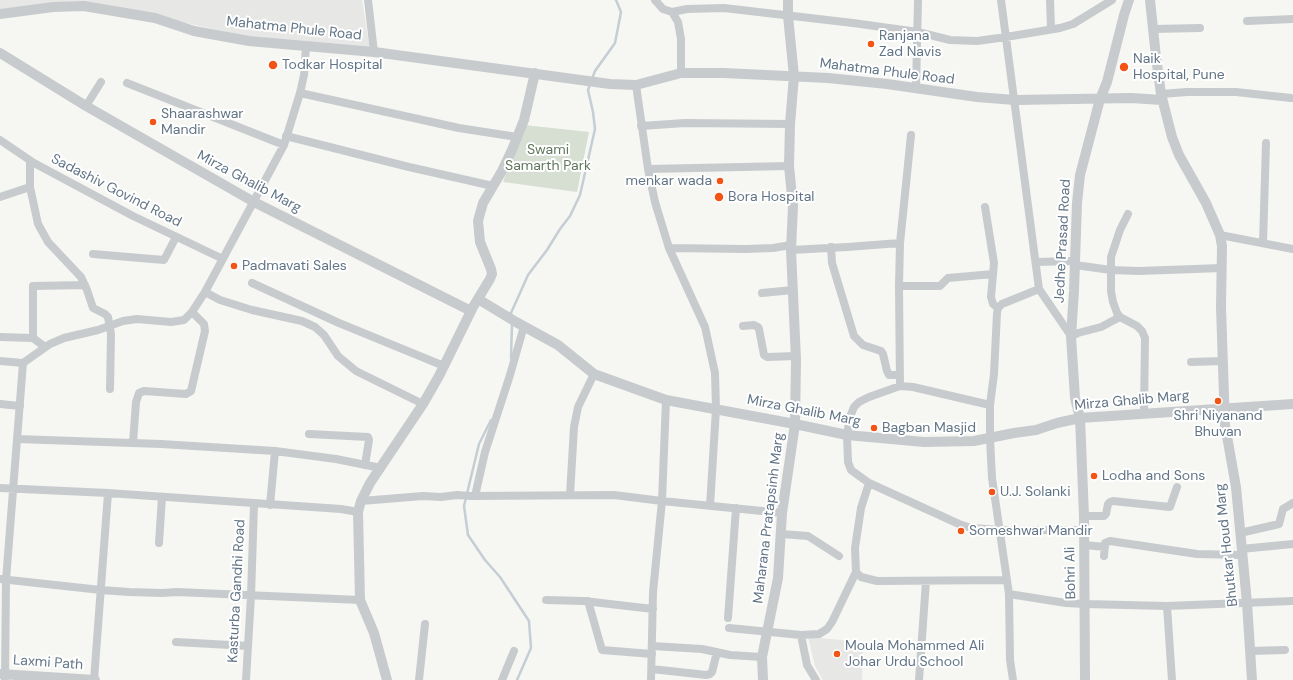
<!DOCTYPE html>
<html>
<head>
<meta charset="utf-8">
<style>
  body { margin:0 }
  canvas { display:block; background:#f6f6f2 }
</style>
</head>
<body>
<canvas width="1293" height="680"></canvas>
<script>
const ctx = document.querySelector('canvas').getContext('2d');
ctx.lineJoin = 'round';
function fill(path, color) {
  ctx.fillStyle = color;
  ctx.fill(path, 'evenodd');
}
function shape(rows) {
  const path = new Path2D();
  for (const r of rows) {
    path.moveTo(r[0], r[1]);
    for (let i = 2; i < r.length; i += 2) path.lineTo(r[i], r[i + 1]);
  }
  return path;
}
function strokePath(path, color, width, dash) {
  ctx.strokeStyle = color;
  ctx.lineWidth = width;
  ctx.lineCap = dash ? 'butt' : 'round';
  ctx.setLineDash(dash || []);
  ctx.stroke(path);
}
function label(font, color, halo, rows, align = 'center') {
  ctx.font = font + ' "DM Sans",sans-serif';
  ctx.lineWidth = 4;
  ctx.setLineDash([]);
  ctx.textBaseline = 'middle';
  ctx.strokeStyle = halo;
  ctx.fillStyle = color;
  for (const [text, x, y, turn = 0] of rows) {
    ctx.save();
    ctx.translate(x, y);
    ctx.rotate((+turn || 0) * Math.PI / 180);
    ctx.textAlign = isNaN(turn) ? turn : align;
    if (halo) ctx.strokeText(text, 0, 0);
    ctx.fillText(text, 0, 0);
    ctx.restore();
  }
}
fill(shape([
  [0,0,362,0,370,50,258,39,114,7,0,12],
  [808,637,863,642,862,680,823,680,815,666]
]), '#e7e8e6');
fill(shape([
  [524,125,589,132,577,192,503,182]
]), '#d7dfd3');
strokePath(shape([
  [592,79,595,71,615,43,621,12,616,0],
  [511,317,511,313,528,275,547,250,560,229,570,216,580,195,595,129,593,112,588,90,590,84],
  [511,358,512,324],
  [491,420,479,444,464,506,468,535,485,560,500,577,529,621,531,648,517,680]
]), '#c5ced4', 2.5);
strokePath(shape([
  [368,0,374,52],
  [655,0,663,9,672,12,678,22,681,39,681,73],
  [1001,0,1039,289,1071,336,1078,333,1101,327,1120,317],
  [1050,0,1051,29],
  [672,12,687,9,724,8,853,23,918,32,950,40,977,41,1006,37,1060,28,1073,24,1112,0],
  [1247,21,1293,19],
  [1153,29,1200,28],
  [127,83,284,145],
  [636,85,648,169,655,202,669,248,705,327,715,373,716,409,710,506],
  [916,89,918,0],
  [300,93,459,128,517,137],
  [1161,94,1187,92,1236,92,1291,98],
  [86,106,101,82],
  [641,126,685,123,790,124],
  [286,136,409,167,493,186],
  [0,140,34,163,133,216,223,259],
  [30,161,30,187,38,224,48,242,81,277,87,290,93,308,105,314,108,317,111,334,110,389],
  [648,169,789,166],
  [0,197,30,187],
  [985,207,994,263,991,297,993,304,998,308],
  [1128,214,1120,230,1111,257,1111,291,1113,302,1117,313,1120,317,1137,326,1142,331,1145,338,1144,414],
  [1220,235,1293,249],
  [1263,243,1266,143],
  [831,247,832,263,854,336,863,345,881,351,883,354,887,371,889,375,899,375],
  [669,248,745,249,773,248,791,245],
  [791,250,847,247,900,243],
  [93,254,164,260,176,237],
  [1036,262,1075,261],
  [1075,265,1111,270,1139,271,1222,268],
  [252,283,339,323,444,366],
  [899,286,940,286,948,278,993,274],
  [205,292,220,300,252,310,302,321,315,327,324,335,338,356,356,371,423,404],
  [762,293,793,290],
  [743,326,754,325,758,327,759,329,764,355,767,357,796,356],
  [0,337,33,338],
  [45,347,33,338,33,286,85,285],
  [0,361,23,363,50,344,64,338,98,330,123,321,137,319,171,322,184,320,192,312,205,292,284,145,300,93,304,75,306,46],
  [1191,362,1223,361],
  [900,386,899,286,900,243,911,135],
  [0,404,20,406],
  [990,405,913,387,900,386,869,397,859,402,854,407,850,417,847,435,848,462,851,470,869,483,959,524,971,528,1001,530,1084,530],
  [309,434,368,437,369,440,365,465],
  [17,439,161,444,275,451,336,459,381,468],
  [133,443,136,402,139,393,144,391,186,394,191,391,205,331,204,324,192,312],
  [869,483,861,508,855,548,856,572,861,577,877,581,1007,580],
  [0,488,108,493,341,509,358,512],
  [570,495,574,427,578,407,594,374],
  [475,496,485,452,510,375,524,326],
  [361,501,423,496,441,497,457,495,471,496,614,495,662,501,782,513],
  [270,505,275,451],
  [1084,516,1104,516,1106,514,1108,504,1110,502,1113,501,1170,507,1177,487],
  [1240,533,1279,524,1283,509,1293,503],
  [781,534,808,536,839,556],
  [159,543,162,497],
  [1084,545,1105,547],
  [1241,549,1293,544],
  [1104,556,1105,543,1110,541,1197,554,1242,555],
  [0,579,101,590,129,592,162,593,177,592,360,600],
  [1009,594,1066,603,1085,604,1167,606,1293,601],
  [546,600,584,601,653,609],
  [588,601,602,650,652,654],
  [1167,606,1172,680],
  [728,618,736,508],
  [729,628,801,635,819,634,827,629,832,622,856,572],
  [801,635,807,665,816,680],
  [176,642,248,646],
  [652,646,702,649,730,655,762,657],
  [1250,651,1285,650],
  [652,669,706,675,710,674,712,672,717,652],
  [5,680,6,580,23,363],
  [94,680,108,493],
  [246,680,251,596,254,504],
  [419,680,425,624],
  [502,680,514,651],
  [651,680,653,592,662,501,666,400],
  [919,680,926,581],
  [1013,680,1010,660,1009,594,992,478,990,438,990,405,994,374,997,313,998,308,1002,304,1039,289]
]), '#c8cbce', 8);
strokePath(shape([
  [1150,0,1156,57,1161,94,1172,137,1179,155,1206,203,1220,235,1222,246,1221,307,1225,425,1236,487,1247,603,1252,680],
  [0,14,53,7,84,6,155,18,194,31,249,41,374,52,610,84,636,85,681,73,724,73,828,78,887,84,977,97,1015,100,1131,98,1162,100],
  [0,53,86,106,254,202,471,311],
  [478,299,516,322,558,345,594,374,666,400,795,424,847,435,924,442,974,441,1014,433,1036,430,1057,423,1080,418,1293,404],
  [0,674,95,680],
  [387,680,374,633,360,600,358,512,361,501,370,483,423,404,439,376,473,307,490,279,492,274,491,269,480,242,478,221,483,203,502,171,512,150,524,120,535,73],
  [763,680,762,657,778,578,782,513,795,424,796,360,791,250,793,206,789,166,790,124,794,76,788,16,788,0],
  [1085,680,1084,516,1080,418,1075,398,1071,336,1074,291,1077,203,1080,175,1100,99,1107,82,1124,15,1129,0]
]), '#c8cbce', 10);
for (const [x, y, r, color] of [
  [871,44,4,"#f35416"],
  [273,65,5,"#f35416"],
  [1124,67,5,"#f35416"],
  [153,122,4,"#f35416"],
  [720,181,4,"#f35416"],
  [719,197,5,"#f35416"],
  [234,266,4,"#f35416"],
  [1218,401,4,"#f35416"],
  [874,428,4,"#f35416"],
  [1094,476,4,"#f35416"],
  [992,492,4,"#f35416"],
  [961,531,4,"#f35416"],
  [837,654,4,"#f35416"]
]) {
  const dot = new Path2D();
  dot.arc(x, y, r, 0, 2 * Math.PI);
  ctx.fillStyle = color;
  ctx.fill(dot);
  strokePath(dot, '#fff', 1.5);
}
label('14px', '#627586', '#fff', [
  ["Mahatma Phule Road",294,29,6],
  ["Mahatma Phule Road",887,72,7],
  ["Mirza Ghalib Marg",249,182,28],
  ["Sadashiv Govind Road",116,191,27],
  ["Jedhe Prasad Road",1063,241,-87],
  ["Mirza Ghalib Marg",1132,401,-5],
  ["Mirza Ghalib Marg",804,411,11],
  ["Maharana Pratapsinh Marg",769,518,-83],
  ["Bhutkar Houd Marg",1227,545,-96],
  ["Bohri Ali",1071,573,-91],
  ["Kasturba Gandhi Road",237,591,-87],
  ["Laxmi Path",48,663,4]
]);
label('14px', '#627586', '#fff', [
  ["Ranjana",879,36],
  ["Zad Navis",879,52],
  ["Naik",1133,59],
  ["Hospital, Pune",1133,75],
  ["Todkar Hospital",282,65],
  ["Shaarashwar",161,114],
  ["Mandir",161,130],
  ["menkar wada",712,181,"right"],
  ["Bora Hospital",728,197],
  ["Padmavati Sales",242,266],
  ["Shri Niyanand",1218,416,"center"],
  ["Bhuvan",1218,432,"center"],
  ["Bagban Masjid",882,428],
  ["Lodha and Sons",1102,476],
  ["U.J. Solanki",1000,492],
  ["Someshwar Mandir",969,531],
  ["Moula Mohammed Ali",845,646],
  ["Johar Urdu School",845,662]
], 'left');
label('14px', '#62785e', '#fff', [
  ["Swami",548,150],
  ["Samarth Park",548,166]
]);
</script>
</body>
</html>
